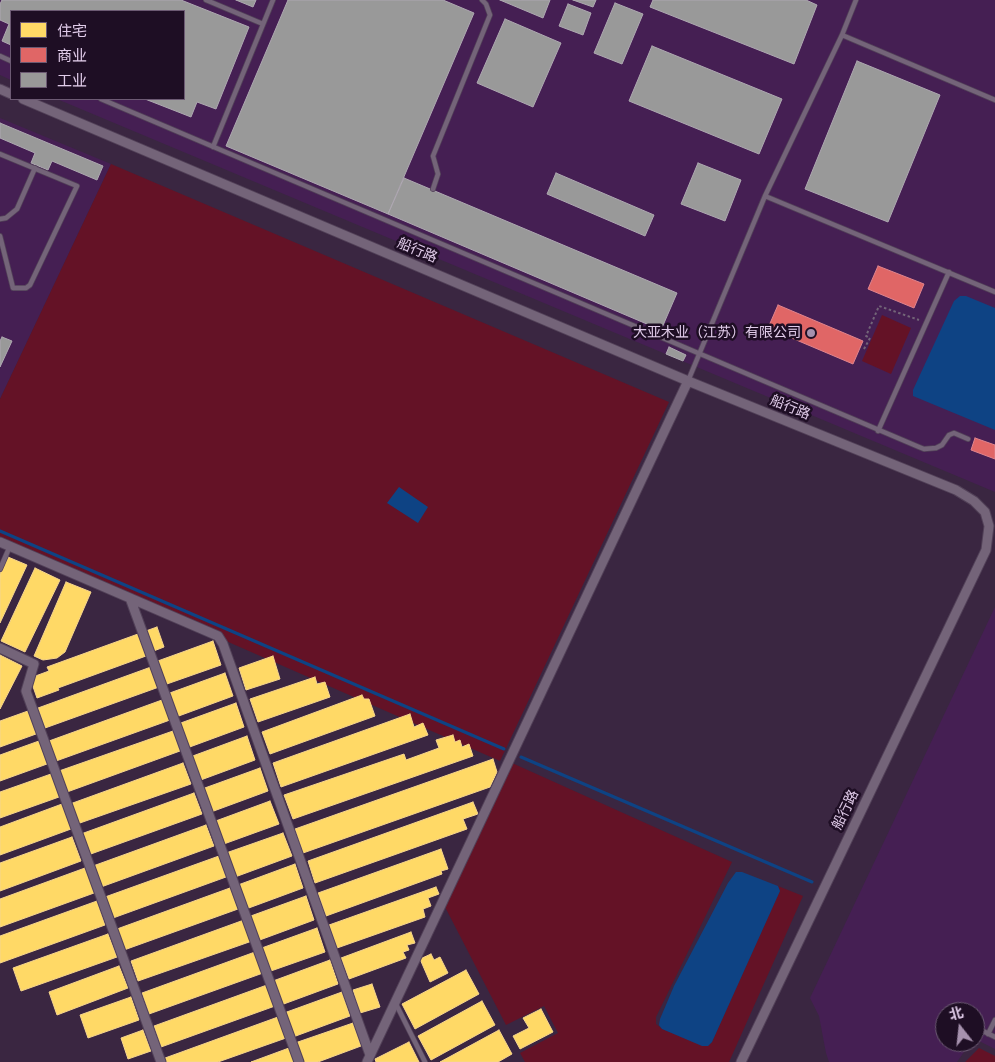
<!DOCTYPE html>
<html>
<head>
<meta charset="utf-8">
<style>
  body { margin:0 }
  #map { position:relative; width:995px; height:1062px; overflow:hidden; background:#3a2641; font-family:"DM Sans","Noto Sans SC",sans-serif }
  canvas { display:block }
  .legend { position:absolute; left:10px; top:10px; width:175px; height:90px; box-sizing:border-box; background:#1e0e24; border:1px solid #6c5a73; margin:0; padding:6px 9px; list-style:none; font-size:15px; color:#e0cbe9 }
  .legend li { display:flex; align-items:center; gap:10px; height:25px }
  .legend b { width:25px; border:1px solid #6c5a73 }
  .north { position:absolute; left:935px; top:1002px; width:50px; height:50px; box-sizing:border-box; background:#1e0e24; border:1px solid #6c5a73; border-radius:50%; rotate:344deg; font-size:14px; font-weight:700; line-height:20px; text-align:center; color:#e0cbe9 }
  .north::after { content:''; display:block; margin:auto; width:18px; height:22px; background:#a691ae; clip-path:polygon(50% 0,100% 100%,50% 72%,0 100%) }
</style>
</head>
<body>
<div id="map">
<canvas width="995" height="1062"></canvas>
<ul class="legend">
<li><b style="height:14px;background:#ffd966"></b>住宅</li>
<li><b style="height:14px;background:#e06666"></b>商业</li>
<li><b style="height:14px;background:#999"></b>工业</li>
</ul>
<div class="north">北</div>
</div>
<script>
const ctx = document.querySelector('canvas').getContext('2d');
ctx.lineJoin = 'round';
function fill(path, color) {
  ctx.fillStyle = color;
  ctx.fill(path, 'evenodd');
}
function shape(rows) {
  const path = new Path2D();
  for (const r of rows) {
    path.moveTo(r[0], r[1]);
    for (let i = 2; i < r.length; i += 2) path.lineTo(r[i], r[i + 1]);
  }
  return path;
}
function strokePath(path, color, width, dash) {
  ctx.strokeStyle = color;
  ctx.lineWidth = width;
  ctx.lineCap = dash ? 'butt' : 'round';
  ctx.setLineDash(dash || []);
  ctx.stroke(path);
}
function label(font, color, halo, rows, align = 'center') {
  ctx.font = font + ' "DM Sans","Noto Sans SC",sans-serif';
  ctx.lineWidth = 5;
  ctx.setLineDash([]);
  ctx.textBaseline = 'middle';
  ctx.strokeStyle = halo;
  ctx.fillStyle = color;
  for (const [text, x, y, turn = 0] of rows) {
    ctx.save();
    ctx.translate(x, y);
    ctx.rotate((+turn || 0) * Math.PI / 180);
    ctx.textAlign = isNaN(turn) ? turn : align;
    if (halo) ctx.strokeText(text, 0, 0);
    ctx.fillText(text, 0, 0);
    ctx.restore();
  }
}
fill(shape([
  [0,0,995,0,995,492,57,99,184,99,184,11,11,11,11,80,0,75],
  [0,118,111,164,0,399],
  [995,607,995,1049,975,1039,975,1012,945,1012,945,1042,971,1042,957,1062,829,1062,826,1053,819,1016,810,998]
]), '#451f53');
fill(shape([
  [111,164,669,402,500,761,0,542,0,399],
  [882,315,911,328,891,374,862,361],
  [512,763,732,862,656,1017,656,1024,662,1029,708,1046,712,1042,778,895,780,891,778,886,803,896,729,1062,525,1062,520,1053,558,1033,544,1006,506,1025,444,905],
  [979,1048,995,1056,995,1062,965,1062]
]), '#641226');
fill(shape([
  [960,296,966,296,995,308,995,430,913,396,913,390,954,301],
  [399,487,428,507,418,523,387,503],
  [736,872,742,872,778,886,780,891,712,1042,708,1046,702,1046,662,1029,659,1025,660,1019,674,986,728,883]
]), '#0e4384');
const homes = shape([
  [8,557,27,565,0,623,0,574,8,557],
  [35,568,60,580,25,652,1,641,35,568],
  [66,582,91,592,65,652,57,658,43,660,34,656,66,582],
  [157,627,164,647,151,652,143,632,157,627],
  [138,634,146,656,58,688,59,690,37,698,30,678,49,671,47,667,138,634],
  [213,641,221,665,164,685,155,662,213,641],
  [0,655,22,666,0,709,0,655],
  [273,656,280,679,246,690,239,668,273,656],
  [151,667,159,687,45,728,38,708,151,667],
  [225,673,233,696,176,717,167,694,225,673],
  [315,677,317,684,325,682,330,697,258,722,250,699,315,677],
  [362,695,364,699,369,699,375,716,270,754,262,732,362,695],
  [162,700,170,720,56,761,49,741,162,700],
  [236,703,244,727,187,748,178,724,236,703],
  [28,711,36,734,0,747,0,721,28,711],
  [410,714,414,727,423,723,428,735,281,787,273,763,410,714],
  [173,731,180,751,67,792,59,771,173,731],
  [453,735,455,742,460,740,462,747,469,744,473,756,293,819,284,795,404,754,406,760,439,748,436,740,453,735],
  [247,736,255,760,198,781,190,757,247,736],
  [39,741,47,764,0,781,0,755,39,741],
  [493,759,497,772,490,787,303,853,295,829,493,759],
  [183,763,191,784,77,824,70,804,183,763],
  [260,768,268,791,211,812,202,789,260,768],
  [51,774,59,797,0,818,0,792,51,774],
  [194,793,202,814,88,855,81,834,194,793],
  [270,801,279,824,221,845,213,822,270,801],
  [473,802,478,814,463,819,467,829,315,883,308,861,473,802],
  [62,804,71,829,0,855,0,827,62,804],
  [206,825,214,846,101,887,93,866,206,825],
  [283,833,292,856,235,877,226,853,283,833],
  [72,837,81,861,0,891,0,863,72,837],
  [441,849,448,869,441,871,442,874,326,916,318,893,441,849],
  [219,856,226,877,113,918,105,897,219,856],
  [295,864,303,888,246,909,238,885,295,864],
  [85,868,94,893,0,927,0,899,85,868],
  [436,887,439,894,428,898,431,906,423,909,425,917,337,948,329,925,436,887],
  [230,888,238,909,124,950,117,929,230,888],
  [306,896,314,920,257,941,248,917,306,896],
  [97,901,105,925,0,963,0,936,97,901],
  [244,920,252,941,138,981,131,961,244,920],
  [317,928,325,952,268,972,259,949,317,928],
  [411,932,415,943,407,945,409,950,403,952,406,958,349,979,341,958,411,932],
  [108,934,117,957,21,991,13,968,108,934],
  [255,952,263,973,149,1014,142,993,255,952],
  [431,954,434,960,440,957,448,973,430,982,420,959,431,954],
  [330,960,338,984,281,1005,273,981,330,960],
  [119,966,128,988,57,1015,49,992,119,966],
  [466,970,479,994,415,1029,402,1004,466,970],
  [372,984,380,1007,360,1013,353,990,372,984],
  [267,985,275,1006,161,1047,154,1026,267,985],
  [342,992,350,1016,293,1037,284,1013,342,992],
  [131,997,139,1020,88,1038,80,1015,131,997],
  [482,1001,495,1025,431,1060,418,1036,482,1001],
  [541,1009,553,1032,520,1049,513,1036,529,1028,523,1018,541,1009],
  [278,1017,286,1038,218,1062,166,1062,165,1058,278,1017],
  [353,1023,361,1046,318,1062,302,1062,295,1043,353,1023],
  [143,1030,151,1051,128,1059,121,1038,143,1030],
  [499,1030,512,1054,498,1062,440,1062,499,1030],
  [409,1042,419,1062,376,1062,375,1059,409,1042],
  [289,1048,294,1062,251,1062,289,1048]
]);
fill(homes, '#ffd966');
strokePath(homes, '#f6d58d', 1);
const shops = shape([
  [878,266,924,284,914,308,868,289,878,266],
  [778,305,863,341,853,364,768,328,778,305],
  [975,438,995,445,995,459,971,450,975,438]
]);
fill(shops, '#e06666');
strokePath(shops, '#e0848d', 1);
const industry = shape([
  [2,0,181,0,249,27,216,109,197,102,191,117,145,99,184,99,184,11,11,11,11,45,2,41,9,24,0,20,0,4,2,0],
  [236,0,256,0,253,7,236,0],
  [288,0,443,0,474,13,388,214,226,146,288,0],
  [500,0,550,0,543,18,500,0],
  [573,0,596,0,593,7,573,0],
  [653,0,806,0,817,5,794,64,650,7,653,0],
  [615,3,643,14,622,64,594,53,615,3],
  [568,4,591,13,583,35,559,26,568,4],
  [505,19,561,43,533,107,477,83,505,19],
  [652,46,782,99,759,154,629,101,652,46],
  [857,61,940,95,888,222,805,189,857,61],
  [0,123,103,166,97,180,52,161,48,170,31,163,35,153,0,138,0,123],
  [698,163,741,180,725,221,681,204,698,163],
  [556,173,654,215,645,236,547,194,556,173],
  [404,178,677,293,661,330,388,214,404,178],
  [2,337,12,341,0,367,0,341,2,337],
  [669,347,686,355,683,361,666,354,669,347]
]);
fill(industry, '#999');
strokePath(industry, '#aea8b1', 1);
strokePath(shape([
  [0,531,504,749],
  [521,757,812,882]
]), '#0e4384', 3);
const lane = shape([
  [206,0,263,24],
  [842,35,995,100],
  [0,56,11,61],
  [101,99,919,447,924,449,936,448,942,445,949,435,954,433,968,439],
  [213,147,273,0],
  [0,154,77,186,30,285,26,288,13,288,0,236],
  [433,189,438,174,433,156,490,15,486,4,482,0],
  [765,196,995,292],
  [0,219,6,218,17,209,35,168],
  [688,381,765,196,842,35,856,0],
  [878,431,949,272],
  [0,569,10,546],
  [396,1004,425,1062],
  [975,1027,995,1037],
  [988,1034,995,1020]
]);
const street = shape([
  [0,89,11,94],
  [23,99,688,381,956,490,974,501,985,512,989,526,986,550,741,1062],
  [0,542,218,636,223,644,370,1055],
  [130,598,299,1062],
  [0,648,34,664,26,691,161,1062],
  [367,1062,688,381]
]);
strokePath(lane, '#524158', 6);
strokePath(street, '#524158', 11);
strokePath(shape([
  [864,349,870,338,866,336,879,306,919,320]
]), '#736578', 2, [2.5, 2.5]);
strokePath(lane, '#746479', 4.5);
strokePath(street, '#746479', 9);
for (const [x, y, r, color] of [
  [811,333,5,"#a691ae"]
]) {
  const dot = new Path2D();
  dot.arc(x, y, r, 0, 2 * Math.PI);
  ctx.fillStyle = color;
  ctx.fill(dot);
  strokePath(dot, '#1e0e24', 2);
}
label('14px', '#e0cbe9', '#1e0e24', [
  ["船行路",417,251,23],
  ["船行路",790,408,22],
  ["船行路",846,810,-64]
]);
label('14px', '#e0cbe9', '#1e0e24', [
  ["大亚木业（江苏）有限公司",801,333]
], 'right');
</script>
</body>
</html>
